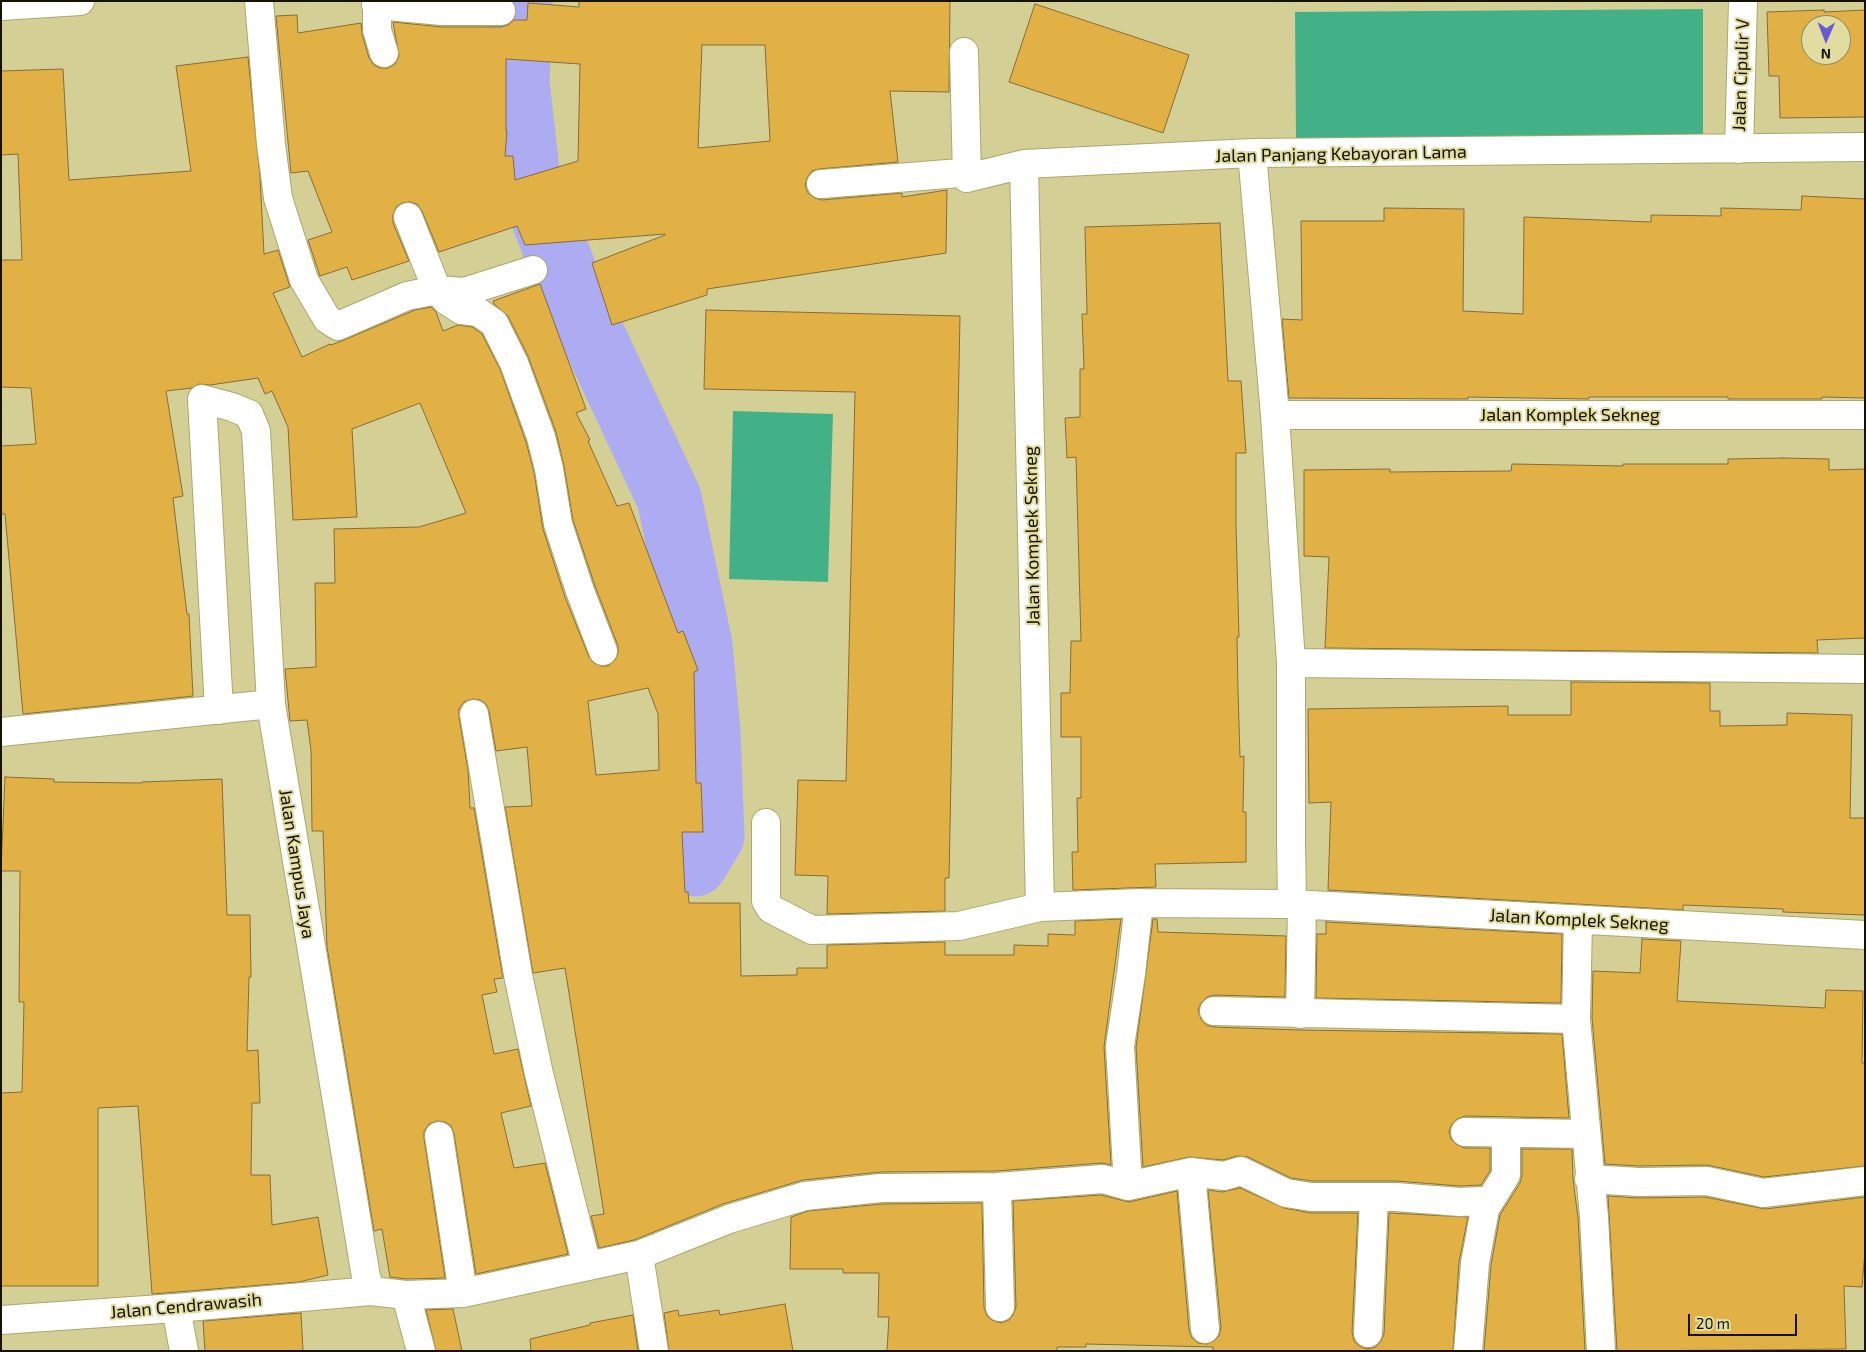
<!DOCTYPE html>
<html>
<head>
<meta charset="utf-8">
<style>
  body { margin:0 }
  #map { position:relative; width:1866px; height:1352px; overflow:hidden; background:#d4d095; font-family:"Exo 2",sans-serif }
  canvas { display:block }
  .frame { position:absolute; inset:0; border:2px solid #151300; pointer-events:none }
  .north { position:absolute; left:1801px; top:15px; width:50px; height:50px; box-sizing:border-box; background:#e1dda1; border:1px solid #8f8c61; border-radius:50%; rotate:181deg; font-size:14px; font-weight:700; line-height:20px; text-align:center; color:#151300 }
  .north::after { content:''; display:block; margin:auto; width:18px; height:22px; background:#6959d3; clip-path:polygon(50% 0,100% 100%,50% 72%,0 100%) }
  .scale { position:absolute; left:1688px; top:1314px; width:109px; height:22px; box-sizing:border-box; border:2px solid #151300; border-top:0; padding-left:6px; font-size:15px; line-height:18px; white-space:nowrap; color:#151300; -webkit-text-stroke:4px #e1dda1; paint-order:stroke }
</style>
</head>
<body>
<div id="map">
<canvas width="1866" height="1352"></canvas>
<div class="frame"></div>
<div class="north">N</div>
<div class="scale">20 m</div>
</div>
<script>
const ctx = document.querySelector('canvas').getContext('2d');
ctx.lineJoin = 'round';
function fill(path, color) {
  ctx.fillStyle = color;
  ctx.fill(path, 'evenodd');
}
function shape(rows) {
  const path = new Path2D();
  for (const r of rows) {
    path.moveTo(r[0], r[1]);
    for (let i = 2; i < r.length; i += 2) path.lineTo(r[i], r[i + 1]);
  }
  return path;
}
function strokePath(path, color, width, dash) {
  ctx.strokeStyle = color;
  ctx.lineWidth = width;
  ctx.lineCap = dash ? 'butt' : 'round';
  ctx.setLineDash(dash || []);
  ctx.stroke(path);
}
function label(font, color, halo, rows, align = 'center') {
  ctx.font = font + ' "Exo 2",sans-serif';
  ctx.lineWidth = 4;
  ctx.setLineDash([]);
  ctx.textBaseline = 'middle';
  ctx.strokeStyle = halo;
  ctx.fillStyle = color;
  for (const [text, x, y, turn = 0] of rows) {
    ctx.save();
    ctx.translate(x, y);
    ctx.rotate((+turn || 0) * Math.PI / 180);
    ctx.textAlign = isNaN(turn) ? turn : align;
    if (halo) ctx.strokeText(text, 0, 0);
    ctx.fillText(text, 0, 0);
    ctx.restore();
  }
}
fill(shape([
  [1703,9,1703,136,1296,139,1295,12],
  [733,411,833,414,828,582,729,579]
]), '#43b188');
strokePath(shape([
  [520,1,517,83,528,179,572,291,669,498,700,645,708,732,712,836,695,864]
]), '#adabf2', 65);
const building = shape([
  [579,1,950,1,949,92,890,91,898,162,819,169,812,171,807,178,805,185,808,193,815,198,822,200,902,193,902,197,947,190,946,253,707,289,707,295,612,325,592,263,665,235,665,234,525,245,517,226,439,252,422,211,417,204,410,202,402,203,396,207,393,215,393,223,409,261,352,280,347,267,320,276,308,240,332,232,308,171,291,173,276,16,297,15,298,33,361,23,362,34,369,58,374,65,380,68,388,68,395,64,399,56,393,22,442,27,501,27,508,25,514,20,527,20,528,3,579,7,579,1],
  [702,45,765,45,770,141,698,148,702,45],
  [506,59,580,64,578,161,515,180,513,156,505,156,507,131,506,131,506,59],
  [1035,4,1189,55,1163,133,1009,82,1035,4],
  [1824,10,1824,12,1865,10,1865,117,1780,118,1779,76,1769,76,1767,12,1824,10],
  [1811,25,1841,25,1841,55,1811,55,1811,25],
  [248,57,260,177,264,254,278,250,290,287,273,293,302,357,330,344,331,345,344,340,415,310,431,307,436,312,443,331,458,325,472,327,482,334,500,369,526,442,534,472,543,529,565,597,589,657,594,663,601,666,608,666,615,660,618,653,618,646,595,586,573,520,564,466,556,432,528,356,508,316,494,304,493,301,540,284,586,409,576,413,590,440,588,441,617,506,629,503,678,633,683,631,698,670,694,672,696,783,701,783,703,832,682,832,685,892,688,892,689,903,740,903,741,976,797,975,797,968,827,968,827,945,945,942,945,955,1014,955,1014,945,1048,946,1048,934,1075,935,1075,921,1121,919,1104,1047,1111,1165,1102,1163,996,1171,881,1172,803,1180,723,1204,634,1240,599,1248,591,1216,604,1214,565,968,533,973,505,807,532,806,527,747,496,751,489,711,486,704,480,700,472,699,464,702,459,709,459,717,468,770,470,808,474,808,503,978,494,979,497,992,482,995,494,1054,518,1049,531,1106,501,1113,514,1168,545,1163,568,1254,476,1274,454,1134,451,1126,445,1122,437,1121,429,1124,424,1131,424,1138,445,1278,407,1279,390,1277,382,1229,374,1231,327,947,323,831,312,831,311,750,307,720,290,721,285,669,316,667,315,583,335,583,334,529,419,527,466,513,420,403,352,429,357,517,293,520,288,427,272,391,265,394,258,378,210,385,199,384,192,388,166,391,183,496,173,498,187,614,189,614,193,696,23,714,5,514,1,514,1,446,36,444,31,388,1,387,1,260,22,260,18,154,1,155,1,71,63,69,69,180,191,171,176,66,248,57],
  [648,688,658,714,659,770,596,775,588,701,648,688],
  [1802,196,1865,199,1865,398,1822,397,1822,399,1728,399,1728,397,1589,397,1589,399,1468,397,1468,399,1289,398,1282,319,1302,320,1301,221,1384,221,1384,208,1464,209,1463,311,1523,314,1524,217,1651,222,1651,215,1721,216,1721,208,1801,210,1802,196],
  [1220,223,1228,381,1241,381,1246,453,1236,453,1236,525,1239,637,1237,637,1238,690,1240,757,1244,756,1243,812,1246,812,1246,862,1155,864,1156,887,1073,890,1072,852,1078,852,1077,798,1081,798,1081,737,1061,737,1061,693,1070,693,1071,641,1081,641,1076,457,1067,458,1065,418,1080,417,1080,369,1084,369,1082,314,1087,314,1085,227,1220,223],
  [706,310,960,316,949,878,945,878,945,911,827,914,828,876,795,875,798,780,846,781,855,392,704,389,706,310],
  [1783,458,1829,459,1829,470,1865,469,1865,638,1817,640,1818,653,1325,648,1329,557,1304,556,1304,470,1390,469,1390,472,1511,471,1512,464,1623,466,1623,464,1728,464,1728,459,1783,458],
  [1571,682,1710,683,1710,711,1720,711,1720,726,1787,725,1787,713,1852,715,1850,818,1865,818,1865,915,1783,912,1783,909,1683,905,1683,910,1328,890,1331,802,1309,803,1308,709,1508,706,1508,715,1571,715,1571,682],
  [5,777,54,779,54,782,142,783,142,782,222,779,227,915,250,915,251,977,249,977,247,1051,258,1050,260,1103,252,1103,251,1175,270,1175,272,1225,318,1217,328,1275,299,1282,152,1294,138,1106,98,1108,98,1286,1,1286,1,1093,22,1092,24,1002,19,1002,20,871,1,871,5,777],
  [1153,919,1157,919,1158,932,1286,936,1285,997,1214,995,1207,997,1201,1003,1198,1010,1201,1019,1206,1025,1214,1027,1299,1030,1562,1034,1569,1118,1465,1116,1457,1119,1452,1124,1449,1131,1451,1139,1457,1145,1465,1148,1490,1148,1490,1171,1481,1185,1460,1186,1396,1181,1312,1181,1291,1178,1248,1157,1237,1156,1223,1160,1189,1157,1143,1167,1136,1047,1153,919],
  [1326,922,1562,934,1561,1003,1316,998,1317,934,1326,934,1326,922],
  [1642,939,1681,941,1677,1001,1825,1008,1826,990,1863,991,1862,1063,1865,1063,1865,1166,1764,1177,1707,1165,1639,1166,1605,1164,1592,1018,1593,971,1640,973,1642,939],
  [1522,1149,1572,1149,1573,1179,1578,1218,1585,1351,1484,1351,1491,1265,1500,1215,1520,1183,1522,1175,1522,1149],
  [1240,1188,1284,1208,1311,1213,1358,1213,1352,1332,1354,1341,1359,1346,1367,1349,1376,1347,1381,1341,1384,1334,1389,1213,1468,1217,1459,1262,1453,1351,1213,1351,1213,1347,1086,1344,1086,1347,1057,1347,1057,1351,887,1351,889,1317,878,1317,879,1273,843,1273,843,1269,790,1269,791,1217,808,1211,882,1204,982,1203,984,1308,987,1316,992,1320,1001,1323,1009,1320,1013,1315,1016,1307,1013,1201,1101,1195,1129,1202,1177,1191,1189,1330,1192,1338,1198,1343,1207,1344,1214,1341,1219,1336,1221,1328,1208,1190,1222,1192,1240,1188],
  [1608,1196,1639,1198,1705,1197,1765,1209,1865,1197,1865,1251,1862,1287,1844,1286,1846,1349,1617,1351,1608,1196],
  [785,1304,793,1351,669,1351,664,1313,678,1310,679,1316,719,1310,720,1315,785,1304],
  [453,1309,462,1351,436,1351,426,1310,453,1309],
  [301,1313,303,1351,205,1351,203,1321,301,1313],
  [633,1315,638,1351,531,1351,530,1339,590,1325,590,1323,633,1315]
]);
fill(building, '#e1b145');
strokePath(building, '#856c38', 1);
const minor = shape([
  [259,1,271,144,278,198,304,280,327,319,338,326,407,296,437,290,464,292,533,270],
  [377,1,377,30,384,53],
  [376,5,442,11,501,11],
  [1,6,80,1],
  [964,52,967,178],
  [1739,149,1743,1],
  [1252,153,1275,415,1291,663,1291,840,1292,904],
  [1024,164,1040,907],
  [821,184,960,173,967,178,1024,164,1252,153,1865,147],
  [408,217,437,290,447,301,461,310,478,312,494,323,514,363,541,437,549,469,558,524,580,591,603,651],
  [1275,415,1865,415],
  [1291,663,1865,669],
  [219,710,202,399,232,407,249,414,256,431,271,704],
  [474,714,518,975,539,1074,587,1266],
  [1,732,271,704,366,1277,371,1291],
  [766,823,766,901,771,909,812,930,959,926,1040,907,1139,903,1292,904,1865,935],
  [1578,920,1576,1019,1594,1217,1601,1351],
  [1214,1011,1576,1019],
  [1300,1014,1302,905],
  [1465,1132,1585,1134],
  [439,1136,463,1293],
  [1191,1172,1205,1329],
  [1589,1179,1639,1182,1707,1181,1763,1193,1865,1181],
  [1128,1186,1120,1046,1131,974,1139,903],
  [997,1187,1000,1307],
  [1485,1209,1506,1175,1506,1133],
  [639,1255,654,1351],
  [406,1295,421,1351],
  [176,1308,184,1351],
  [1,1320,176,1308,371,1291,406,1295,463,1293,639,1255,729,1219,805,1196,881,1188,997,1187,1103,1179,1128,1186,1191,1172,1224,1176,1241,1171,1286,1193,1311,1197,1396,1197,1460,1202,1482,1201,1485,1209,1475,1263,1468,1351],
  [1368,1333,1374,1198]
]);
strokePath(minor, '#aba76d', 30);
strokePath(minor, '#fff', 28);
label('18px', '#151300', '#e1dda1', [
  ["Jalan Cipulir V",1741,75,-88],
  ["Jalan Panjang Kebayoran Lama",1341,154,-1],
  ["Jalan Komplek Sekneg",1570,415],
  ["Jalan Komplek Sekneg",1032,536,-91],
  ["Jalan Kampus Jaya",297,864,81],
  ["Jalan Komplek Sekneg",1579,920,3],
  ["Jalan Cendrawasih",186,1306,-5]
]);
</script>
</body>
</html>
